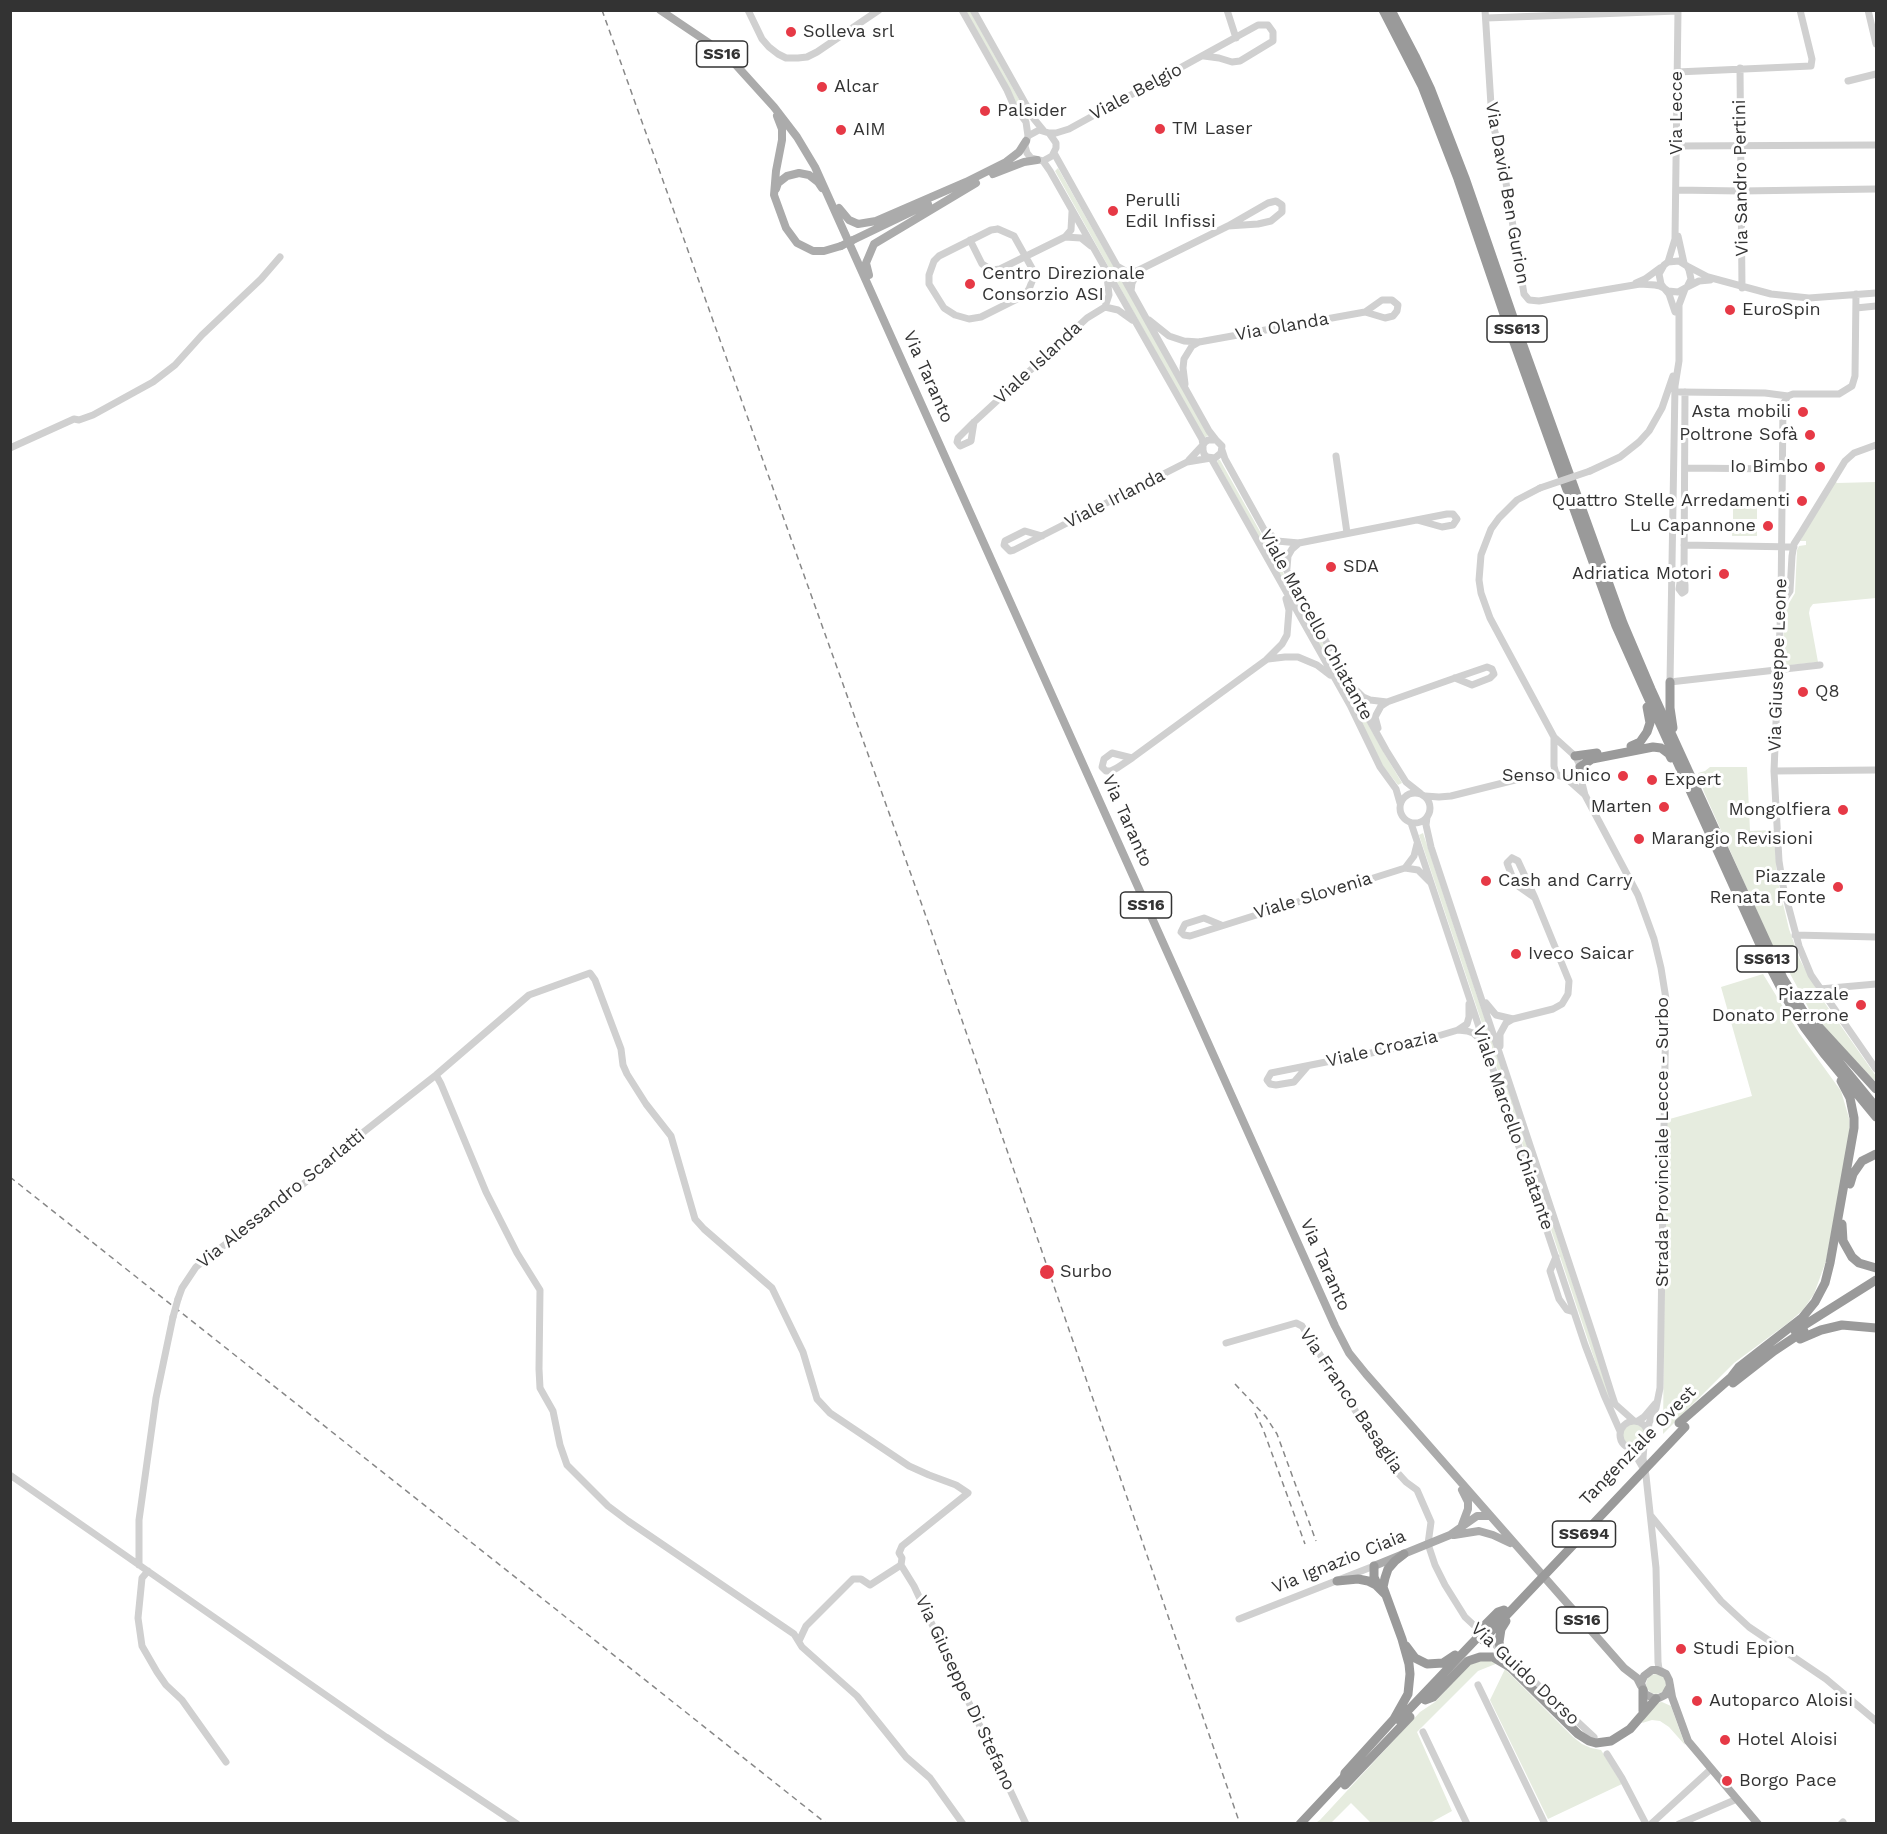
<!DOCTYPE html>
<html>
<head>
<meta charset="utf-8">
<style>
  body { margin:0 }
  #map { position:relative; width:1887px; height:1834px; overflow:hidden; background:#fff; font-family:"Work Sans",sans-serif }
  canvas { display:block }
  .frame { position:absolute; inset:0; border:12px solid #333; pointer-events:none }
</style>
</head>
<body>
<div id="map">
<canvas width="1887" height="1834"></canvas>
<div class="frame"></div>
</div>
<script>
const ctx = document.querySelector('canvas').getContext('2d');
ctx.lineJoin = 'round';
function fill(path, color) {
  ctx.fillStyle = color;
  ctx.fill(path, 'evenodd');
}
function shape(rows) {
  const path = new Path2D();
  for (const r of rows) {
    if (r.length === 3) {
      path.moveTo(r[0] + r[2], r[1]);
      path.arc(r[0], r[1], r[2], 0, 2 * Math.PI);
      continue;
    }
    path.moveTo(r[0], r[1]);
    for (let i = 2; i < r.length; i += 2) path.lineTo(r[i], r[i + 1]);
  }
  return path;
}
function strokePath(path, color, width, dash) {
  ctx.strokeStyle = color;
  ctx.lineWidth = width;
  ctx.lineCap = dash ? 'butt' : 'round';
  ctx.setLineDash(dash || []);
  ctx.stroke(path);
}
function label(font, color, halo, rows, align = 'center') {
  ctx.font = font + ' "Work Sans",sans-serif';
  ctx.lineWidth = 6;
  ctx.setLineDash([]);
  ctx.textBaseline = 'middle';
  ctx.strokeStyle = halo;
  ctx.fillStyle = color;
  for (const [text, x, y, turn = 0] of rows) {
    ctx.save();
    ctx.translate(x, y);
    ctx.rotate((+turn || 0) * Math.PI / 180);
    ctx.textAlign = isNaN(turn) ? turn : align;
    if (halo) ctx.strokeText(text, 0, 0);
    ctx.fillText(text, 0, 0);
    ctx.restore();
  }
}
fill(shape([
  [966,11,970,11,1030,119,1028,120,1016,102,1009,88],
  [1058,168,1209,435,1204,438,1055,171],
  [1218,460,1220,460,1383,751,1402,783,1398,785,1383,766,1364,731,1356,710,1217,462],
  [1835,481,1837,483,1876,482,1876,598,1813,604,1810,608,1809,613,1818,662,1782,666,1785,610,1795,593,1797,550,1799,546,1806,545,1806,541,1800,541],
  [1733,506,1757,506,1757,519,1733,519],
  [1732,523,1757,523,1757,536,1732,536],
  [1710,767,1747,767,1750,831,1774,830,1777,878,1789,929,1800,960,1822,999,1876,1076,1876,1082,1819,1023,1809,1009,1780,955,1772,945,1704,792,1698,773,1705,771],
  [1423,833,1610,1396,1609,1397,1607,1397,1419,835],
  [1763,974,1799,1033,1841,1091,1849,1118,1850,1134,1826,1261,1814,1294,1803,1310,1788,1323,1734,1363,1663,1434,1666,1120,1752,1096,1721,987],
  [1634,1435,11],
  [1483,1659,1498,1663,1478,1671,1417,1732,1452,1811,1430,1823,1371,1823,1351,1803,1331,1823,1314,1824,1320,1820,1420,1712,1435,1702,1468,1666,1475,1661],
  [1505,1669,1573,1737,1582,1744,1591,1748,1601,1750,1622,1784,1548,1819,1490,1700],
  [1656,1684,10],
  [1662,1702,1671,1706,1685,1745,1669,1727,1660,1721,1652,1720,1642,1723,1650,1707,1655,1703]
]), '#e6ecdf');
strokePath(shape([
  [748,10,762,39,769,47,778,54,786,58,798,58,807,57,817,52,879,10],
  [962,10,1007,90,1014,106,1026,122,1028,136],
  [973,10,1034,119,1043,130],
  [1227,10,1236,38],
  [1485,10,1492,121,1502,158,1524,294,1529,300,1539,301,1640,284,1655,285,1660,286,1664,288,1668,291,1678,292,1687,287,1691,279,1689,270,1687,266,1679,261,1668,262,1664,265,1659,274,1661,284,1664,288,1669,294,1675,312],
  [1868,10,1876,44],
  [1486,18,1678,11],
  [1740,68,1742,288],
  [1677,72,1811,66,1812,59,1800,10],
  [1848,81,1876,74],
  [1049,133,1056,133,1069,129,1258,25,1268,25,1273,32,1273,41,1240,61,1232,62,1219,58,1204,56],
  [1676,146,1876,145],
  [1054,153,1209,431,1216,440],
  [1043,161,1052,156,1056,148,1056,143,1049,133,1039,130,1028,136,1025,146,1027,153,1031,158,1043,161,1050,171,1202,439,1203,445,1203,450,1204,454,1207,457,1215,458,1221,453,1222,446,1216,440,1208,440,1205,442,1203,445,1189,460],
  [1676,190,1741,191,1876,189],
  [998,229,1014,236,1033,270,1033,279,1029,289,1025,295,981,317,969,319,955,315,944,308,929,284,929,275,934,261,939,256,991,230,998,229],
  [1678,236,1684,263],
  [1065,237,1071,230,1072,212],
  [970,240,982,264,992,270,1000,269,1065,237,1081,238,1091,246],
  [1668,262,1675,239,1678,10],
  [1117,266,1129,273,1139,270,1228,226,1268,203,1276,201,1282,205,1282,212,1271,221,1258,224,1228,226],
  [1689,267,1708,277,1771,294,1809,298,1876,293],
  [1636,283,1645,279,1660,268],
  [1687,287,1699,281,1710,280],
  [1685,289,1679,305,1679,361,1675,386,1670,682,1820,665],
  [1131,291,1132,283,1139,270],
  [1856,294,1855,376,1852,386,1839,394,1793,394,1788,396,1783,404,1781,604,1774,771,1779,861,1783,886,1799,946,1811,975,1876,1069],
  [1105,307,1118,310,1132,320],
  [1856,308,1876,306],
  [1149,320,1169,336,1184,341,1199,342,1365,312,1385,318,1393,316,1397,311,1398,305,1392,300,1382,300,1365,312],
  [1185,384,1183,368,1184,359,1192,346,1199,342],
  [1680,392,1765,393,1788,396],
  [974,422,971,441,960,446,957,442,958,438,973,423,1087,318,1105,307,1109,295,1107,276],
  [10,448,74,419,79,420,93,415,153,382,175,365,202,335,261,279,280,257],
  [1222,450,1225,459,1386,750,1406,782,1420,793],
  [1336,456,1347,533],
  [1685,468,1782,469],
  [1590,471,1620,457,1639,442,1649,431,1662,408,1673,376],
  [1540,488,1517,500,1499,518,1491,529,1481,555,1479,580,1481,593,1490,618,1554,737,1575,756,1579,763,1579,771,1585,795,1638,895,1654,939,1661,968,1666,999,1660,1388,1656,1408,1649,1423,1648,1431],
  [1267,531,1277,541,1299,543,1447,514,1453,514,1457,519,1453,525,1442,527,1417,520],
  [1042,536,1025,531,1005,541,1004,545,1010,551,1014,550,1187,462,1211,458,1350,705,1380,767,1396,789,1400,803],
  [1684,545,1794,547],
  [1287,568,1288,556,1292,549,1299,543],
  [1684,578,1680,583,1679,589,1682,593,1685,591,1685,585,1684,578,1685,392],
  [1781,604,1790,591,1792,556,1794,544,1801,533,1845,461,1854,453,1876,445],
  [1268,659,1285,657,1298,657,1317,665,1330,675],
  [1357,691,1363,697,1370,700,1387,702],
  [1378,728,1375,717,1381,706,1387,702,1455,678,1487,667,1492,669,1494,674,1490,678,1472,685,1455,678],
  [1554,737,1554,766,1556,774,1567,779,1574,777,1579,771],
  [1132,758,1112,753,1104,759,1102,767,1106,771,1111,771,1117,768,1132,758,1266,660,1282,644,1287,635,1289,610,1286,599],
  [1774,771,1876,770],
  [1567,779,1585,795],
  [1415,808,15],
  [1425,796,1439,797,1451,796,1539,774,1556,774],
  [1427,817,1426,825,1431,847,1595,1341,1611,1392,1615,1404,1633,1420],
  [1411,823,1585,1345,1604,1395,1620,1431],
  [1417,844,1414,856,1405,868,1418,870,1430,882],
  [1512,858,1518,861,1535,898,1515,884,1507,863,1512,858],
  [1221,925,1204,918,1185,924,1181,932,1184,935,1190,936,1405,868],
  [1795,935,1876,937],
  [1820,989,1876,984],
  [1486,1003,1496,1015,1513,1019],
  [1458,1030,1467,1031,1473,1033,1484,1043],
  [1500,1046,1500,1034,1506,1023,1513,1019,1553,1009,1562,1004,1568,994,1569,981,1535,898],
  [1307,1067,1294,1082,1276,1085,1270,1084,1267,1080,1271,1073,1401,1047,1458,1030,1467,1024,1469,1017,1469,1004],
  [436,1075,441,1084,486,1192,517,1253,540,1290,539,1369,540,1388,553,1411,560,1445,567,1465,608,1506,628,1521,794,1634,802,1647,857,1696,906,1757,930,1778,963,1824],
  [1556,1257,1550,1271,1559,1299,1567,1310,1574,1312],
  [178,1299,182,1288,196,1267,307,1181,342,1149,436,1075,529,995,590,973,595,980,621,1049,623,1065,627,1074,646,1104,671,1136,695,1219,704,1229,772,1288,803,1352,817,1399,830,1413,909,1466,929,1475,956,1485,968,1493,902,1546,899,1553,902,1558,901,1565,870,1585,861,1579,853,1579,806,1626,799,1641],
  [1226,1343,1296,1323,1302,1326,1387,1461,1406,1482,1417,1490,1431,1522,1428,1544,1435,1565,1445,1585,1465,1617,1594,1737],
  [1634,1435,14],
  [1638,1421,1644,1417,1655,1404],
  [1644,1446,1643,1458,1646,1476,1656,1568,1658,1662,1659,1669,1663,1672],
  [1632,1449,1643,1468],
  [10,1475,386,1737,517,1824],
  [1651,1516,1721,1601,1749,1627,1826,1679,1876,1721],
  [139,1565,139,1520,156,1398,173,1317],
  [901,1565,914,1586,1026,1824],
  [148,1571,142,1578,138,1618,142,1646,157,1672,166,1685,182,1700,226,1762],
  [1239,1619,1374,1566],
  [1478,1685,1545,1824],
  [1423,1732,1467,1824],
  [1607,1754,1622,1778,1646,1824],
  [1651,1824,1711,1769],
  [1679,1824,1737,1799],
  [1841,1824,1843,1822]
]), '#d0d0d0', 7);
strokePath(shape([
  [660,10,709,43,736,65,774,107,797,137,815,167,1335,1326,1349,1353,1366,1374,1624,1668,1637,1678,1641,1686],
  [777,116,782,129,782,140,776,171,774,195,786,228,797,243,813,251,824,251,841,246],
  [993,174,1024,162,1037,160],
  [776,189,778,183,787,176,799,173,809,175,818,182,822,188],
  [839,208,849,220,858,224,876,221,966,182,1006,162,1019,152,1026,141],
  [853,240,928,204],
  [869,275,866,263,874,244,976,183],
  [1462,1525,1468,1509,1468,1502,1462,1490],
  [1454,1535,1479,1531,1493,1535,1510,1543],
  [1374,1566,1450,1535,1477,1516,1490,1516],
  [1670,1686,1665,1695,1659,1698,1653,1698,1645,1694,1641,1683,1644,1676,1652,1670,1657,1670,1666,1674,1669,1680,1672,1697,1688,1741,1758,1824]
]), '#ababab', 8);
strokePath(shape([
  [1383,10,1422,86,1458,179,1506,320,1616,626,1645,691,1771,969,1786,998,1804,1027,1825,1055,1876,1117],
  [1391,10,1415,56,1431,90,1465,178,1516,326,1623,623,1651,689,1783,978,1808,1019,1826,1046,1876,1107],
  [1670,682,1670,708,1673,728],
  [1631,746,1640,742,1647,732,1650,723,1647,707],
  [1575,756,1597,753],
  [1580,767,1592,759,1653,747,1661,748,1669,754,1671,758],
  [1819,1027,1876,1089],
  [1850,1184,1853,1174,1862,1161,1876,1154],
  [1842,1224,1843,1241,1852,1257,1859,1263,1876,1268],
  [1795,1331,1876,1280],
  [1800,1339,1821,1330,1842,1325,1876,1328],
  [1732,1376,1739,1367,1802,1318,1815,1302,1825,1283,1830,1263,1854,1128,1854,1118,1850,1098,1841,1081],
  [1733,1383,1774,1351,1804,1331],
  [1679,1423,1735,1374],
  [1374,1566,1374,1577,1378,1586],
  [1337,1581,1358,1579,1368,1581,1376,1585,1385,1594],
  [1406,1646,1415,1658,1427,1664,1443,1663,1455,1655],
  [1643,1690,1643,1711],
  [1425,1700,1433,1697,1468,1661,1480,1657,1493,1657,1510,1667,1578,1734,1589,1741,1596,1743,1611,1741,1630,1729,1656,1699],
  [1399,1720,1479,1636],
  [1344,1778,1345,1773,1394,1719,1408,1694,1410,1674,1409,1664,1402,1639,1383,1587,1385,1578,1388,1569,1395,1561,1404,1554],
  [1345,1785,1410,1717],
  [1300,1824,1346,1775]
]), '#9a9a9a', 9);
strokePath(shape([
  [602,10,928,922,1240,1824],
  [10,1177,827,1824],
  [1235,1384,1266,1417,1277,1434,1316,1541],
  [1255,1413,1263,1429,1305,1544]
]), '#888', 1.5, [6, 4.5]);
strokePath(shape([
  [1540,488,1590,471],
  [173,1317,178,1299]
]), '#d0d0d0', 7);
strokePath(shape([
  [841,246,853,240]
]), '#ababab', 8);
strokePath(shape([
  [1506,1621,1501,1629,1499,1642,1502,1656,1510,1667],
  [1476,1634,1498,1612,1504,1610],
  [1483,1640,1685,1427]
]), '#9a9a9a', 9);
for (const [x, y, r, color] of [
  [791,32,6,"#e63946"],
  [822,87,6,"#e63946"],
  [985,111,6,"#e63946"],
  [1160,129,6,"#e63946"],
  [841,130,6,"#e63946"],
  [1113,211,6,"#e63946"],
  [970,284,6,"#e63946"],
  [1730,310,6,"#e63946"],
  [1803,412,6,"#e63946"],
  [1810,435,6,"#e63946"],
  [1820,467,6,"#e63946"],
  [1802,501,6,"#e63946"],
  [1768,526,6,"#e63946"],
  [1331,567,6,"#e63946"],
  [1724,574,6,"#e63946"],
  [1803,692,6,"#e63946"],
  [1623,776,6,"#e63946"],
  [1652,780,6,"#e63946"],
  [1664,807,6,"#e63946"],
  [1843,810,6,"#e63946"],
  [1639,839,6,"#e63946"],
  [1486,881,6,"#e63946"],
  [1838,887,6,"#e63946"],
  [1516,954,6,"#e63946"],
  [1861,1005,6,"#e63946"],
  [1047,1272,8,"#e63946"],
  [1681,1649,6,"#e63946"],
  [1697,1701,6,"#e63946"],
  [1725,1740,6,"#e63946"],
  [1727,1781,6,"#e63946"]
]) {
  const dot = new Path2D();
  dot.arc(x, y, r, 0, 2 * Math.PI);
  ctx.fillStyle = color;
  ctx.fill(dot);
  strokePath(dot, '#fff', 2);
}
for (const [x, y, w] of [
  [722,54,51],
  [1517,329,60],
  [1146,905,51],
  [1767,959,60],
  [1584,1534,63],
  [1582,1620,51]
]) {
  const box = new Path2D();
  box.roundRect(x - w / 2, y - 13, w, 26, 4.5);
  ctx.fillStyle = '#fff';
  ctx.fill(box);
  strokePath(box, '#333', 1.5);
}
label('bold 16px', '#333', null, [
  ["SS16",722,54],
  ["SS613",1517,329],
  ["SS16",1146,905],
  ["SS613",1767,959],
  ["SS694",1584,1534],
  ["SS16",1582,1620]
]);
label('18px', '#333', '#fff', [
  ["Solleva srl",803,32],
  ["Alcar",834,87],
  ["Palsider",997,111],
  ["TM Laser",1172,129],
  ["AIM",853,130],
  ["Perulli",1125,201],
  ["Edil Infissi",1125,222],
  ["Centro Direzionale",982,274],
  ["Consorzio ASI",982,295],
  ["EuroSpin",1742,310],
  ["Asta mobili",1791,412,"right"],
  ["Poltrone Sofà",1798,435,"right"],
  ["Io Bimbo",1808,467,"right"],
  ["Quattro Stelle Arredamenti",1790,501,"right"],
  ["Lu Capannone",1756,526,"right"],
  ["SDA",1343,567],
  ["Adriatica Motori",1712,574,"right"],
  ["Q8",1815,692],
  ["Senso Unico",1611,776,"right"],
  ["Expert",1664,780],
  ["Marten",1652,807,"right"],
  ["Mongolfiera",1831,810,"right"],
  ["Marangio Revisioni",1651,839],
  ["Piazzale",1826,877,"right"],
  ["Renata Fonte",1826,898,"right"],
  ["Cash and Carry",1498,881],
  ["Iveco Saicar",1528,954],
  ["Piazzale",1849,995,"right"],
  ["Donato Perrone",1849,1016,"right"],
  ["Surbo",1060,1272],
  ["Studi Epion",1693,1649],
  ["Autoparco Aloisi",1709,1701],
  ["Hotel Aloisi",1737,1740],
  ["Borgo Pace",1739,1781]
], 'left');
label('18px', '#333', '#fff', [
  ["Viale Belgio",1136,92,-28],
  ["Via Lecce",1677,113,-90],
  ["Via Sandro Pertini",1741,178,-91],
  ["Via David Ben Gurion",1507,193,80],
  ["Via Olanda",1282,327,-10],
  ["Viale Islanda",1038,363,-43],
  ["Via Taranto",928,377,66],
  ["Viale Irlanda",1115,499,-27],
  ["Viale Marcello Chiatante",1316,625,61],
  ["Via Giuseppe Leone",1778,665,-88],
  ["Via Taranto",1127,821,66],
  ["Viale Slovenia",1313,896,-17],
  ["Viale Croazia",1382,1049,-13],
  ["Viale Marcello Chiatante",1513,1128,71],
  ["Strada Provinciale Lecce - Surbo",1663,1142,-90],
  ["Via Alessandro Scarlatti",281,1199,-39],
  ["Via Taranto",1325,1265,66],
  ["Via Franco Basaglia",1351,1401,56],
  ["Tangenziale Ovest",1638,1446,-46],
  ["Via Ignazio Ciaia",1339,1562,-22],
  ["Via Guido Dorso",1525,1674,43],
  ["Via Giuseppe Di Stefano",965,1693,65]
]);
</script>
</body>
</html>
